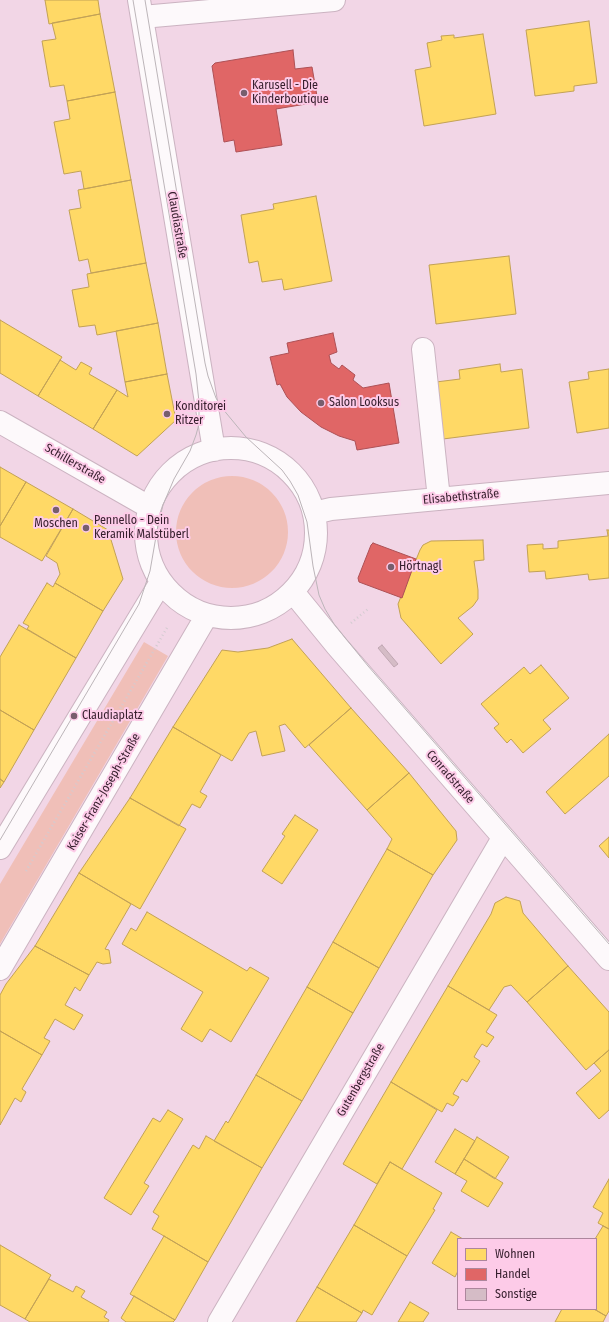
<!DOCTYPE html>
<html>
<head>
<meta charset="utf-8">
<style>
  body { margin:0 }
  #map { position:relative; width:609px; height:1322px; overflow:hidden; background:#f2d6e6; font-family:"Fira Sans Condensed",sans-serif }
  canvas { display:block }
  .legend { position:absolute; left:457px; top:1238px; width:140px; height:72px; box-sizing:border-box; background:#fdcbe8; border:1px solid #ad869d; margin:0; padding:5px 7px; list-style:none; font-size:12px; color:#351e2c }
  .legend li { display:flex; align-items:center; gap:8px; height:20px }
  .legend b { width:20px; border:1px solid #ad869d }
</style>
</head>
<body>
<div id="map">
<canvas width="609" height="1322"></canvas>
<ul class="legend">
<li><b style="height:11px;background:#ffd966"></b>Wohnen</li>
<li><b style="height:11px;background:#e06666"></b>Handel</li>
<li><b style="height:11px;background:#d5bcc6"></b>Sonstige</li>
</ul>
</div>
<script>
const ctx = document.querySelector('canvas').getContext('2d');
ctx.lineJoin = 'round';
function fill(path, color) {
  ctx.fillStyle = color;
  ctx.fill(path, 'evenodd');
}
function shape(rows) {
  const path = new Path2D();
  for (const r of rows) {
    if (r.length === 3) {
      path.moveTo(r[0] + r[2], r[1]);
      path.arc(r[0], r[1], r[2], 0, 2 * Math.PI);
      continue;
    }
    path.moveTo(r[0], r[1]);
    for (let i = 2; i < r.length; i += 2) path.lineTo(r[i], r[i + 1]);
  }
  return path;
}
function strokePath(path, color, width, dash) {
  ctx.strokeStyle = color;
  ctx.lineWidth = width;
  ctx.lineCap = dash ? 'butt' : 'round';
  ctx.setLineDash(dash || []);
  ctx.stroke(path);
}
function label(font, color, halo, rows, align = 'center') {
  ctx.font = font + ' "Fira Sans Condensed",sans-serif';
  ctx.lineWidth = 4;
  ctx.setLineDash([]);
  ctx.textBaseline = 'middle';
  ctx.strokeStyle = halo;
  ctx.fillStyle = color;
  for (const [text, x, y, turn = 0] of rows) {
    ctx.save();
    ctx.translate(x, y);
    ctx.rotate((+turn || 0) * Math.PI / 180);
    ctx.textAlign = isNaN(turn) ? turn : align;
    if (halo) ctx.strokeText(text, 0, 0);
    ctx.fillText(text, 0, 0);
    ctx.restore();
  }
}
fill(shape([
  [232,532,56],
  [144,642,168,656,0,944,0,884]
]), '#f0bfb8');
const homes = shape([
  [45,0,98,0,100,14,49,24,45,0],
  [100,14,115,92,67,101,64,85,50,87,42,41,56,39,52,23,100,14],
  [589,21,597,83,574,86,574,91,535,96,526,30,589,21],
  [483,34,496,114,424,126,415,70,431,67,427,43,442,40,441,36,454,35,454,38,483,34],
  [115,92,131,180,84,189,81,171,64,174,54,122,70,119,67,101,115,92],
  [131,180,146,263,91,273,88,259,79,261,69,210,81,208,78,190,131,180],
  [316,196,332,281,284,290,282,279,262,282,258,261,249,263,241,215,274,209,273,204,316,196],
  [509,256,516,314,436,324,429,265,509,256],
  [146,263,158,323,97,335,95,325,79,327,72,290,89,287,87,274,146,263],
  [0,320,62,357,38,396,0,373,0,320],
  [158,323,167,374,125,382,116,331,158,323],
  [60,360,76,370,81,362,92,368,89,374,117,390,93,429,38,396,60,360],
  [500,364,501,372,522,369,529,428,443,439,436,382,460,379,459,370,500,364],
  [609,369,609,428,577,433,569,382,589,379,588,372,609,369],
  [167,374,176,420,137,456,93,429,117,390,128,397,125,382,167,374],
  [0,467,26,482,0,526,0,467],
  [26,482,73,509,42,561,0,537,0,526,26,482],
  [73,509,108,530,123,579,103,611,55,583,60,574,57,563,46,556,73,509],
  [607,530,609,530,609,578,589,580,588,574,546,579,545,571,529,572,527,545,543,544,543,549,558,548,558,541,608,536,607,530],
  [483,540,484,560,474,561,478,590,478,599,473,606,458,618,473,634,441,664,401,618,398,604,420,550,423,545,431,541,483,540],
  [47,583,53,587,55,583,103,611,76,658,27,629,29,626,23,623,47,583],
  [19,625,76,658,34,730,0,710,0,657,19,625],
  [292,639,351,708,305,748,285,724,279,726,285,751,262,756,256,731,249,733,232,761,173,727,222,650,238,652,268,648,292,639],
  [541,665,569,698,543,720,551,729,523,753,511,739,507,743,494,728,499,724,481,704,524,667,530,674,541,665],
  [351,708,409,773,367,810,309,745,351,708],
  [0,710,34,730,4,782,0,779,0,710],
  [173,727,221,755,200,792,207,796,200,808,192,804,179,826,130,798,173,727],
  [609,734,609,776,565,814,546,792,609,734],
  [409,773,456,831,457,840,433,875,387,849,392,839,367,810,409,773],
  [0,779,4,782,0,788,0,779],
  [130,798,186,829,140,909,79,873,130,798],
  [295,815,318,830,282,884,262,871,285,836,282,834,295,815],
  [609,837,609,858,599,846,609,837],
  [387,849,433,875,379,968,333,942,387,849],
  [79,873,131,904,105,949,109,950,111,963,103,964,97,962,89,975,35,946,79,873],
  [506,897,520,901,523,913,568,966,527,1002,511,985,504,987,489,1010,448,986,491,914,495,903,506,897],
  [147,912,247,971,250,967,269,978,231,1042,210,1029,202,1042,181,1029,203,992,122,944,131,928,136,931,147,912],
  [333,942,379,968,353,1013,307,987,333,942],
  [35,946,89,975,80,991,75,987,65,1005,83,1015,74,1030,55,1019,44,1038,50,1041,42,1055,0,1031,0,995,6,984,35,946],
  [568,966,609,1012,609,1050,586,1070,527,1002,568,966],
  [448,986,497,1015,486,1032,494,1037,487,1047,482,1044,478,1050,474,1057,480,1061,467,1082,462,1079,453,1094,459,1097,453,1106,447,1103,442,1112,391,1082,448,986],
  [307,987,353,1013,302,1101,256,1075,307,987],
  [0,1031,42,1055,22,1089,26,1092,21,1102,15,1098,0,1125,0,1031],
  [609,1050,609,1110,599,1119,576,1093,601,1071,594,1063,609,1050],
  [256,1075,302,1101,262,1168,214,1141,226,1121,228,1123,256,1075],
  [391,1082,437,1110,402,1169,390,1162,377,1184,343,1164,391,1082],
  [168,1110,183,1119,144,1183,149,1186,131,1215,104,1198,153,1118,160,1122,168,1110],
  [455,1129,475,1141,455,1174,435,1162,455,1129],
  [206,1136,262,1168,208,1262,152,1229,159,1216,153,1212,193,1145,199,1149,206,1136],
  [477,1137,509,1157,495,1179,464,1159,477,1137],
  [464,1159,503,1183,488,1207,461,1191,467,1181,455,1174,464,1159],
  [390,1162,442,1193,433,1209,435,1210,407,1256,354,1225,390,1162],
  [609,1179,609,1229,598,1223,603,1213,593,1207,609,1179],
  [354,1225,407,1256,372,1315,363,1310,362,1313,317,1287,354,1225],
  [603,1226,609,1229,609,1311,606,1316,594,1309,596,1309,595,1239,603,1226],
  [451,1232,463,1239,458,1239,458,1271,455,1277,432,1263,451,1232],
  [164,1236,208,1262,175,1320,130,1294,164,1236],
  [0,1245,51,1275,25,1319,0,1305,0,1245],
  [49,1279,73,1292,76,1286,85,1291,81,1297,107,1312,104,1317,109,1320,108,1322,30,1322,25,1319,49,1279],
  [317,1287,362,1313,356,1322,296,1322,317,1287],
  [134,1296,175,1320,173,1322,126,1322,121,1318,134,1296],
  [410,1302,429,1313,423,1322,398,1322,410,1302],
  [562,1309,594,1309,606,1316,603,1322,555,1322,562,1309]
]);
fill(homes, '#ffd966');
strokePath(homes, '#c2a155', 1);
const shops = shape([
  [293,50,295,69,312,67,318,102,276,109,282,145,236,152,234,140,224,142,212,66,215,63,293,50],
  [333,333,337,352,329,355,331,363,339,369,342,365,355,375,353,380,363,388,389,383,399,443,357,450,355,441,339,436,321,427,301,412,287,397,280,384,277,385,270,357,289,353,287,343,333,333],
  [373,543,416,559,402,598,359,582,358,578,371,545,373,543]
]);
fill(shops, '#e06666');
strokePath(shops, '#ad5055', 1);
const building = shape([
  [382,645,398,664,394,667,378,648,382,645]
]);
fill(building, '#d5bcc6');
strokePath(building, '#bfa6b1', 1);
const minor = shape([
  [139,0,214,450],
  [142,17,334,0],
  [423,349,439,499],
  [0,422,149,507],
  [231,533,85],
  [314,513,331,509,609,483],
  [293,592,337,646,609,959],
  [0,848,161,582],
  [0,969,207,615],
  [219,1322,503,838]
]);
strokePath(minor, '#cbb3c1', 24);
strokePath(shape([
  [351,623,368,609],
  [26,871,168,626]
]), '#d3cbd0', 2.5, [1, 3]);
strokePath(minor, '#fdf9fb', 22);
strokePath(shape([
  [145,0,205,363,208,376,216,398,222,408,246,437,282,470,290,481,298,495,307,522,313,566,319,595,325,609,334,624,368,666,609,944],
  [0,840,139,604,150,571,158,525,163,505,174,479,190,451,196,435,199,424,199,402,196,374,133,0]
]), '#bcb5b9', 1);
for (const [x, y, r, color] of [
  [244,93,4,"#775e6d"],
  [321,403,4,"#775e6d"],
  [167,414,4,"#775e6d"],
  [56,510,4,"#775e6d"],
  [86,528,4,"#775e6d"],
  [391,567,4,"#775e6d"],
  [74,716,4,"#775e6d"]
]) {
  const dot = new Path2D();
  dot.arc(x, y, r, 0, 2 * Math.PI);
  ctx.fillStyle = color;
  ctx.fill(dot);
  strokePath(dot, '#fdcbe8', 1.5);
}
label('12px', '#351e2c', '#fdcbe8', [
  ["Karusell - Die",252,86],
  ["Kinderboutique",252,100],
  ["Salon Looksus",329,403],
  ["Konditorei",175,407],
  ["Ritzer",175,421],
  ["Pennello - Dein",94,521],
  ["Keramik Malstüberl",94,535],
  ["Moschen",56,524,"center"],
  ["Hörtnagl",399,567],
  ["Claudiaplatz",82,716]
], 'left');
label('12px', '#351e2c', '#fdcbe8', [
  ["Claudiastraße",177,225,80],
  ["Schillerstraße",75,464,30],
  ["Elisabethstraße",461,497,-5],
  ["Conradstraße",450,777,49],
  ["Kaiser-Franz-Joseph-Straße",104,792,-60],
  ["Gutenbergstraße",361,1080,-60]
]);
</script>
</body>
</html>
